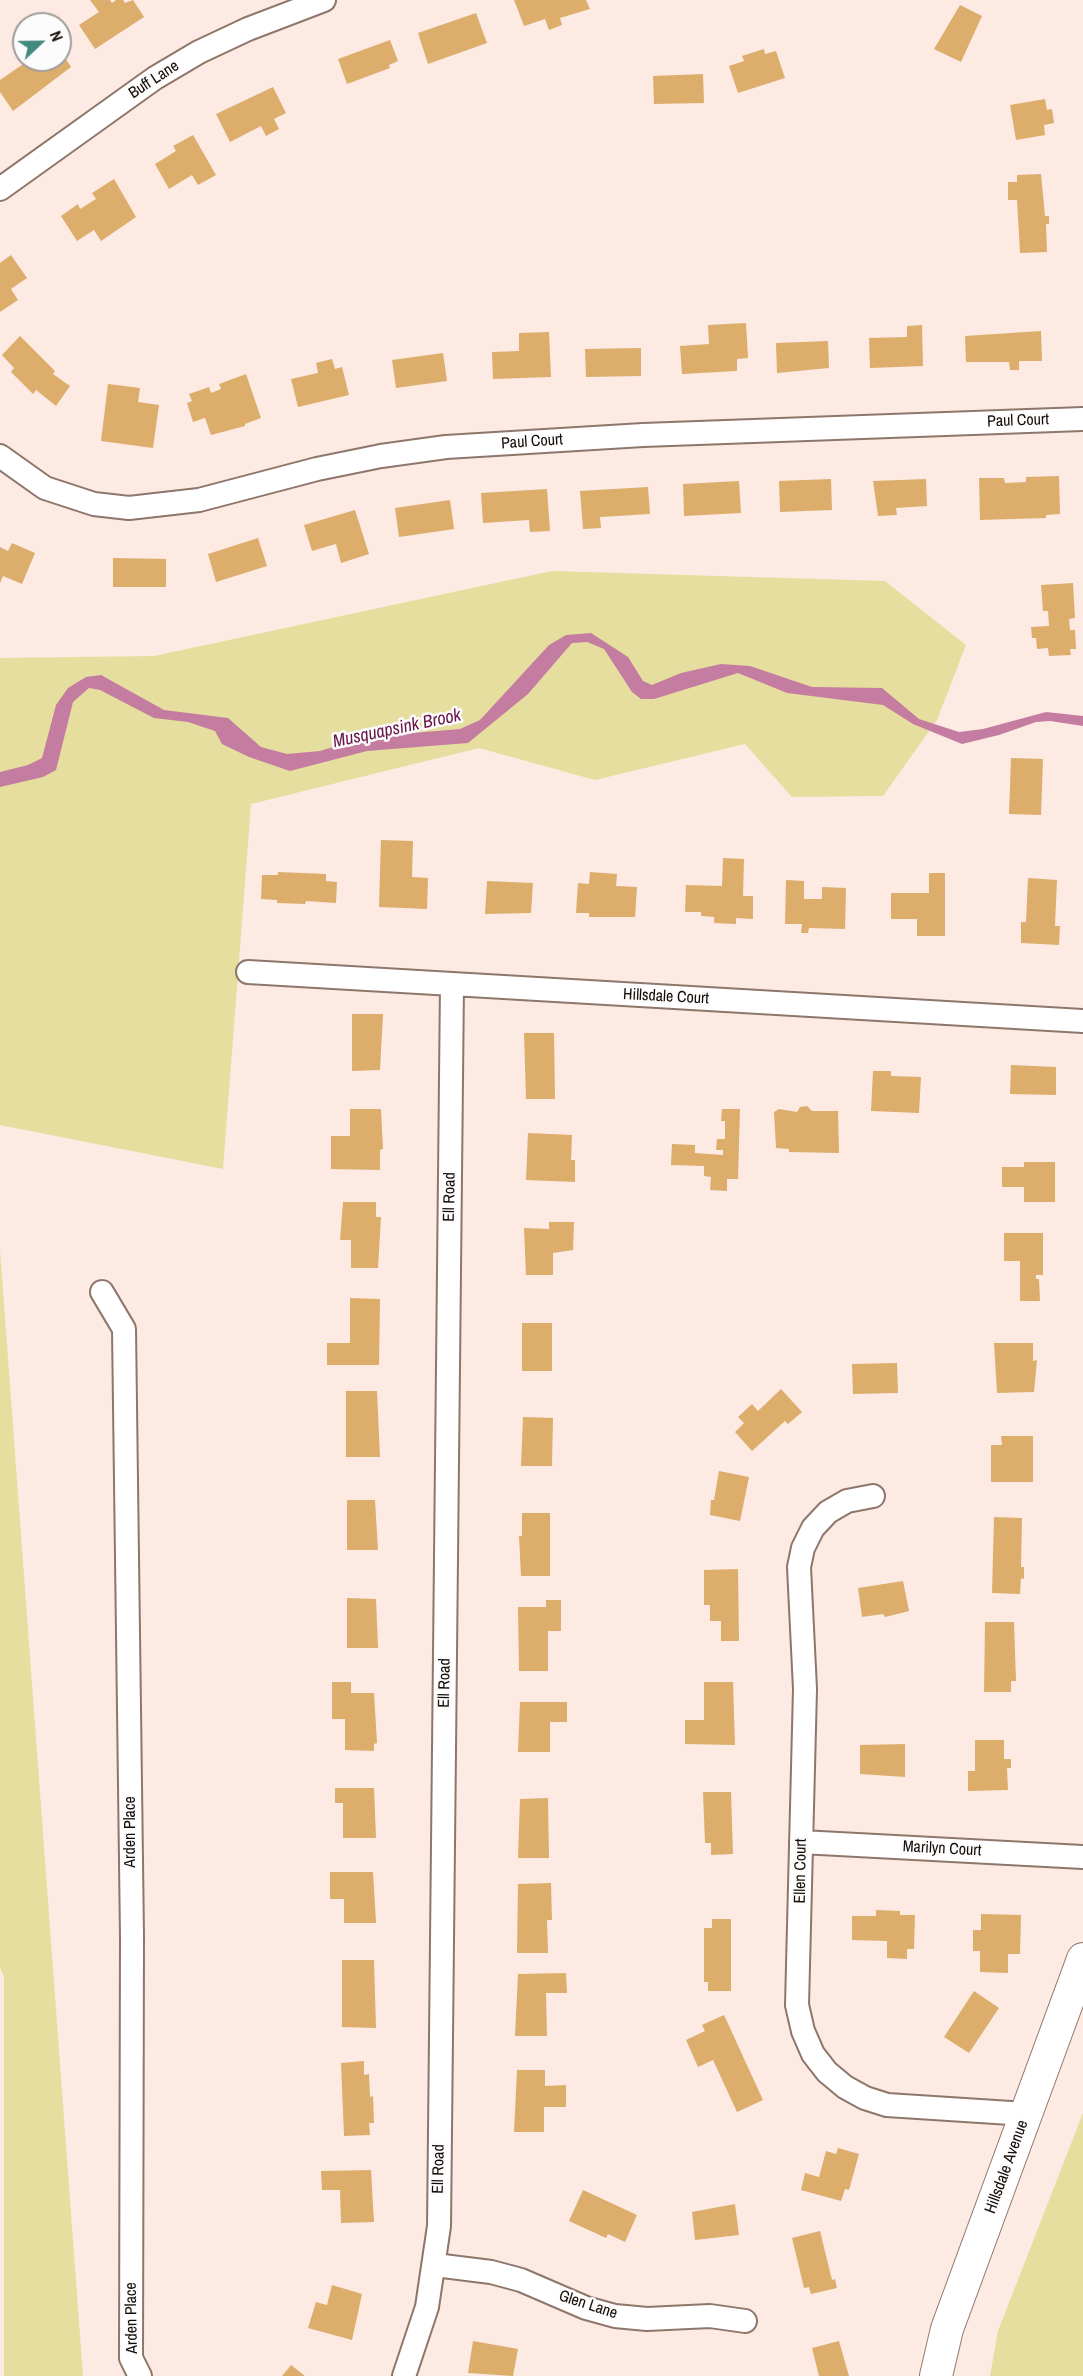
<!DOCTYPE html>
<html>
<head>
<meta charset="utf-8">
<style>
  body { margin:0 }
  #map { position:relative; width:1083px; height:2376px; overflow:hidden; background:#fceae3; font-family:"Archivo Narrow",sans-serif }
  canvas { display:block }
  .north { position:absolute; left:12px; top:12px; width:60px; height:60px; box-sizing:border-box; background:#fcfcfc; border:2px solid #9f9c9a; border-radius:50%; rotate:68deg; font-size:16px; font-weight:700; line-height:24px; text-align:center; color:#140b07 }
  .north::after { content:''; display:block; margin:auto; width:21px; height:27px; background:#438a83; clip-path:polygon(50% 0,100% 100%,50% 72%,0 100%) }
</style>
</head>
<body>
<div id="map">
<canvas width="1083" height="2376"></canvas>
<div class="north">N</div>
</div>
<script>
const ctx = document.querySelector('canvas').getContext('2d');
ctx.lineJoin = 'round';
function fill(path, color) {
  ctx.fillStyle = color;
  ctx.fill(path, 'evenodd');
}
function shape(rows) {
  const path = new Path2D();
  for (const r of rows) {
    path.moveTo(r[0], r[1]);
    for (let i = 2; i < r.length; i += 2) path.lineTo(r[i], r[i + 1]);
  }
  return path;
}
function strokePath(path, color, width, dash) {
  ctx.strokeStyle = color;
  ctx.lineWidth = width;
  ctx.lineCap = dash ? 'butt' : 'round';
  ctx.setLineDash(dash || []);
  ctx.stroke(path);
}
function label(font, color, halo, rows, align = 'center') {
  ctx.font = font + ' "Archivo Narrow",sans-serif';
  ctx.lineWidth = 5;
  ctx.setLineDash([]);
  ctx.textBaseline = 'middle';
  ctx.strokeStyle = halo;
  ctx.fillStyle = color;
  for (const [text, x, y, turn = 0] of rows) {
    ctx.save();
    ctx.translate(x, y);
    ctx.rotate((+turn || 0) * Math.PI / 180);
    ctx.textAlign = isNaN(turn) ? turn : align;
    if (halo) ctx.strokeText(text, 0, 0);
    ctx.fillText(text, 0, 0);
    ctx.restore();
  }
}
fill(shape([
  [552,571,885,581,966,645,937,720,883,796,792,797,745,744,595,780,479,748,251,804,223,1169,0,1125,0,658,154,656],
  [0,1250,83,2376,4,2376,4,1977,0,1968],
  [1083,2113,1083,2376,990,2376,998,2331]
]), '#e6de9e');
fill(shape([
  [591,633,628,657,643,681,652,685,681,673,721,664,750,666,812,687,882,688,919,719,959,732,983,729,1046,712,1083,716,1083,726,1050,721,1036,722,999,735,962,744,913,724,883,705,787,693,738,673,654,699,641,699,632,692,604,649,587,642,572,643,528,694,468,743,367,751,290,771,249,757,222,744,215,731,188,722,154,718,100,690,89,688,73,702,56,770,43,777,0,787,0,772,28,765,42,758,56,705,68,688,86,677,101,675,164,710,228,718,261,747,287,754,320,751,366,737,460,729,480,720,549,645,566,635]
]), '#c47ca0');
fill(shape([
  [90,0,110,0,112,3,116,0,123,0,125,3,133,0,144,17,95,49,79,25,99,12],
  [514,0,586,0,590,9,560,18,562,25,549,30,545,19,524,26],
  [960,5,982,16,961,62,934,49],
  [476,13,487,43,428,64,418,33],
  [390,40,398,61,389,65,390,68,347,84,338,59],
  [764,49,765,54,776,51,785,78,738,93,729,66,744,61,742,56],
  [60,50,71,67,13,111,0,92,0,80,29,60,60,60],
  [703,74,704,103,654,104,653,76],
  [273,87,286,113,274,119,279,129,266,136,261,126,230,142,216,114],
  [1045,99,1047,110,1052,109,1054,123,1044,125,1045,135,1016,140,1010,105],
  [193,135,216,175,198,185,192,175,169,189,155,164,176,151,173,146],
  [1041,174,1045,216,1049,216,1049,224,1046,224,1047,252,1020,253,1017,200,1008,200,1008,182,1017,182,1017,175],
  [114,179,136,217,101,241,94,230,77,241,61,216,78,204,80,209,96,199,92,193],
  [11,255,27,278,11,289,18,300,0,312,0,263],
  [746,323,748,358,737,359,737,371,682,374,680,346,709,344,708,325],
  [922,325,923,366,870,368,869,338,907,337,907,326],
  [1041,331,1042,361,1019,361,1019,370,1010,370,1009,362,966,362,965,336],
  [549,332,551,377,493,379,492,352,519,351,519,333],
  [20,336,55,371,53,374,70,386,56,406,36,390,33,394,11,372,14,368,2,355],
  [828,341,829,368,777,373,776,343],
  [641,348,641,376,586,377,585,349],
  [443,353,447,381,396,388,392,360],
  [332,359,335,369,342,367,349,395,298,407,291,379,318,373,316,363],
  [246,374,261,418,245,424,245,426,211,435,205,418,193,422,187,403,192,401,189,394,209,387,211,393,221,389,219,384],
  [108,384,140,388,138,402,159,405,153,448,101,441],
  [1059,476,1060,514,1046,515,1046,518,980,520,979,478,1004,478,1005,483,1026,482,1026,477],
  [831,479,832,510,780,512,779,481],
  [926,479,927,506,896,508,897,515,878,516,873,481],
  [739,481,741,513,684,516,683,484],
  [648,487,650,514,600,517,601,528,583,529,580,491],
  [547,489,550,531,530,532,529,520,483,523,481,493],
  [450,500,454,529,399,537,395,508],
  [355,510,369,554,341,563,336,544,312,551,304,525],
  [258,538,267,566,216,582,208,554],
  [12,543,35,553,22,584,3,576,0,583,0,547,8,551],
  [113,558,166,559,166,587,113,587],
  [1073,583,1075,618,1069,619,1070,630,1075,630,1076,649,1070,649,1071,655,1049,656,1048,648,1037,649,1036,638,1032,638,1031,627,1049,626,1048,611,1043,611,1041,585],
  [1011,758,1043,759,1041,815,1009,814],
  [381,840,413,841,412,877,428,878,427,909,379,907],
  [723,858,744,859,743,896,753,896,753,919,736,918,736,924,714,923,714,917,701,916,701,912,685,912,686,885,722,886],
  [278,872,326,874,326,881,337,882,336,903,306,901,305,904,277,903,277,900,261,899,262,875,278,875],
  [590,872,617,874,616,886,637,887,635,917,589,917,589,913,576,913,578,883,589,884],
  [929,873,945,873,945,936,917,936,917,919,891,919,891,893,929,893],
  [1028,878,1057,880,1055,926,1060,926,1059,945,1021,943,1021,922,1026,922],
  [786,880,804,881,804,899,822,899,822,887,846,888,845,929,809,928,808,933,801,933,802,924,785,924],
  [487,881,533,883,531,913,485,914],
  [352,1014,383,1014,380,1070,352,1071],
  [524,1033,554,1033,555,1099,526,1099],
  [1011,1065,1056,1067,1056,1095,1010,1094],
  [873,1071,891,1071,891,1076,921,1077,919,1113,871,1111],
  [807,1106,812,1111,838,1111,839,1153,789,1152,789,1149,776,1148,774,1112,779,1109,797,1112,800,1107],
  [350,1109,381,1109,383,1149,380,1150,380,1170,331,1169,331,1136,350,1136],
  [722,1109,740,1109,738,1179,727,1179,727,1191,710,1190,711,1177,704,1176,704,1166,671,1165,672,1144,695,1145,695,1153,723,1155,723,1150,716,1150,717,1139,725,1139,725,1121,721,1121],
  [528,1133,572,1135,571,1160,575,1160,575,1182,526,1180],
  [1024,1162,1055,1162,1055,1202,1024,1202,1024,1187,1002,1187,1002,1167,1024,1167],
  [343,1202,376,1202,376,1217,381,1217,378,1268,351,1268,351,1240,340,1240],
  [549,1222,574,1222,573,1250,553,1253,553,1275,526,1275,524,1228,549,1229],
  [1004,1233,1043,1233,1043,1275,1036,1275,1036,1279,1039,1279,1040,1301,1020,1301,1020,1261,1004,1261],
  [350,1298,380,1299,379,1365,327,1365,327,1343,350,1343],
  [522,1323,552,1323,552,1371,522,1371],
  [994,1343,1033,1343,1033,1361,1037,1360,1034,1392,997,1393],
  [897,1363,898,1393,853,1394,852,1364],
  [781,1389,802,1412,788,1424,785,1421,752,1451,735,1432,744,1423,738,1417,752,1404,758,1411],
  [346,1391,377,1391,380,1457,346,1457],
  [523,1417,553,1418,552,1466,521,1466],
  [1001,1436,1033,1436,1033,1482,991,1482,991,1445,1002,1445],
  [719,1471,749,1477,740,1521,710,1515,711,1500,714,1500],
  [347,1500,375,1500,378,1550,347,1550],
  [522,1513,550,1513,550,1576,521,1576,519,1536,522,1536],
  [994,1517,1022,1518,1021,1567,1024,1567,1024,1579,1021,1578,1020,1594,992,1593],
  [738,1569,739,1641,721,1641,721,1621,710,1621,710,1605,704,1605,704,1570],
  [903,1581,909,1611,885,1617,883,1614,862,1617,858,1588],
  [347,1598,376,1599,378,1648,347,1648],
  [546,1600,561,1600,561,1631,548,1631,548,1671,519,1671,518,1607,546,1607],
  [985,1622,1014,1622,1016,1681,1011,1681,1011,1692,984,1692],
  [332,1682,351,1682,351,1693,374,1693,377,1743,374,1744,374,1751,345,1750,345,1719,332,1719],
  [704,1682,733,1682,735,1745,685,1744,685,1720,704,1720],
  [520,1702,567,1702,567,1722,550,1722,550,1752,518,1752],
  [975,1740,1004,1740,1004,1759,1011,1759,1011,1768,1007,1768,1008,1790,968,1791,968,1771,975,1771],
  [905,1744,905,1777,860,1774,860,1745],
  [335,1788,374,1788,376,1838,343,1838,343,1803,335,1803],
  [703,1792,731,1792,733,1854,711,1855,711,1843,705,1843],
  [548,1798,549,1858,518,1858,520,1799],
  [330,1872,373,1872,376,1923,344,1923,344,1899,330,1899],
  [551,1883,552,1920,547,1920,548,1953,517,1953,518,1884],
  [876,1910,900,1911,900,1915,915,1915,914,1949,907,1949,907,1959,887,1958,887,1941,852,1940,852,1916,876,1916],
  [981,1914,1021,1915,1020,1954,1008,1954,1008,1973,980,1972,980,1951,973,1951,973,1930,981,1930],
  [712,1919,731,1919,731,1991,708,1991,708,1982,704,1982,704,1928,712,1928],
  [342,1960,374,1960,376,2028,342,2027],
  [566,1973,567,1993,546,1993,547,2036,515,2036,518,1974],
  [974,1991,999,2008,969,2053,944,2037],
  [724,2015,763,2100,737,2112,713,2060,698,2067,686,2040,705,2031,702,2025],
  [364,2061,364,2075,369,2074,370,2097,373,2096,374,2123,369,2123,370,2135,344,2136,341,2063],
  [517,2070,545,2070,545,2086,566,2085,566,2107,544,2107,544,2132,514,2132],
  [838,2148,859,2154,849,2190,845,2189,841,2201,801,2190,805,2173,819,2177,826,2151,836,2154],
  [371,2170,374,2222,341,2223,340,2190,322,2190,321,2171],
  [583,2190,637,2215,625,2242,608,2234,606,2238,569,2221],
  [735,2204,739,2235,695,2240,692,2212],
  [820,2231,832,2280,835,2279,837,2288,811,2294,809,2287,804,2288,792,2238],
  [332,2285,362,2294,352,2340,308,2328,316,2302,327,2305],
  [473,2341,518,2349,513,2376,468,2373],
  [839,2341,849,2376,819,2376,812,2348],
  [291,2365,305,2376,282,2376]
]), '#ddad6c');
const street = shape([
  [0,189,155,78,199,52,248,29,324,0],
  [0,456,45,488,94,504,129,508,199,500,317,469,381,456,446,447,643,435,1083,419],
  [248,972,1083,1021],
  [102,1292,124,1329,132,1937,131,2358,140,2376],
  [873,1496,847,1501,828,1512,813,1528,803,1548,799,1567,805,1689,797,2005,803,2031,813,2054,827,2072,845,2087,865,2098,887,2105,1026,2114],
  [801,1842,1083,1857],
  [435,2265,491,2272,521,2280,586,2308,615,2316,647,2319,710,2316,745,2321],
  [404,2376,427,2307,439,2226,452,984]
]);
const secondary = shape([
  [936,2376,947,2329,1083,1959]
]);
strokePath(street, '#8f766a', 26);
strokePath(secondary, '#8f766a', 34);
strokePath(street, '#fff', 22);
strokePath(secondary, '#fff', 32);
label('16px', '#140b07', '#fcfcfc', [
  ["Buff Lane",154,80,-33],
  ["Paul Court",1018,421,-2],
  ["Paul Court",532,442,-4],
  ["Hillsdale Court",666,997,3],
  ["Ell Road",450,1197,-89],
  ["Ell Road",445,1683,-89],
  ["Arden Place",131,1832,-90],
  ["Marilyn Court",942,1849,3],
  ["Ellen Court",801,1871,-89],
  ["Hillsdale Avenue",1007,2167,-70],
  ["Ell Road",439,2169,-89],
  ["Glen Lane",588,2305,18],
  ["Arden Place",132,2318,-91]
]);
label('italic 18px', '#691348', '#fcfcfc', [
  ["Musquapsink Brook",397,729,-12]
]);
</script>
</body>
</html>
